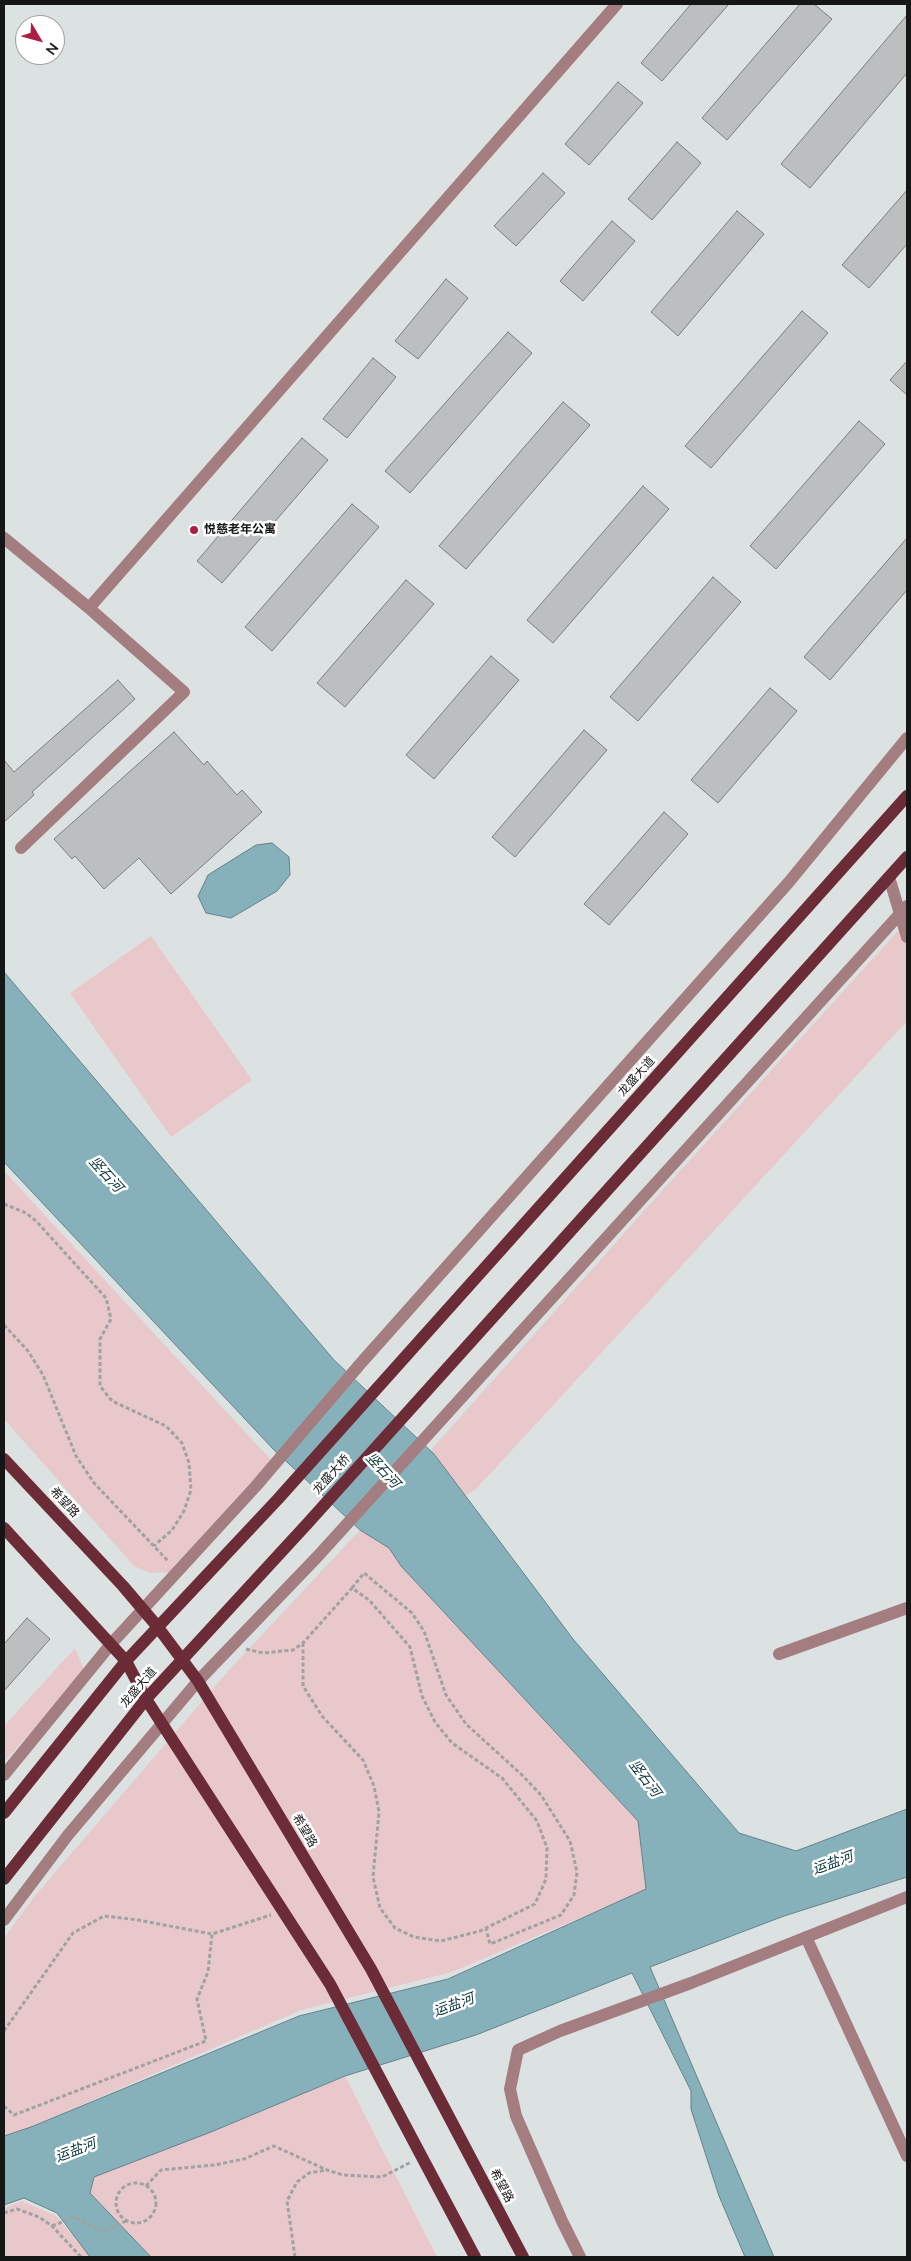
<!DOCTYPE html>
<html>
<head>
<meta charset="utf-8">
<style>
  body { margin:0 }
  #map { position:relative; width:911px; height:2261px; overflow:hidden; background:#dce1e1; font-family:"Nunito Sans",sans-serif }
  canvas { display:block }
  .frame { position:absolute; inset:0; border:5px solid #151616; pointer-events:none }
  .north { position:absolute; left:15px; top:15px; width:50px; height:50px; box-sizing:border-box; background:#fff; border:1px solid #a1a2a2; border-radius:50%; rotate:127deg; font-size:14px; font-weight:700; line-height:20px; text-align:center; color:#151616 }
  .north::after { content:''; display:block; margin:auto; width:18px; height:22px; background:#af1d47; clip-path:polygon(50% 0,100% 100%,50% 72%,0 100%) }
</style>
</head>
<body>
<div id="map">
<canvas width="911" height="2261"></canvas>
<div class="frame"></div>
<div class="north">N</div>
</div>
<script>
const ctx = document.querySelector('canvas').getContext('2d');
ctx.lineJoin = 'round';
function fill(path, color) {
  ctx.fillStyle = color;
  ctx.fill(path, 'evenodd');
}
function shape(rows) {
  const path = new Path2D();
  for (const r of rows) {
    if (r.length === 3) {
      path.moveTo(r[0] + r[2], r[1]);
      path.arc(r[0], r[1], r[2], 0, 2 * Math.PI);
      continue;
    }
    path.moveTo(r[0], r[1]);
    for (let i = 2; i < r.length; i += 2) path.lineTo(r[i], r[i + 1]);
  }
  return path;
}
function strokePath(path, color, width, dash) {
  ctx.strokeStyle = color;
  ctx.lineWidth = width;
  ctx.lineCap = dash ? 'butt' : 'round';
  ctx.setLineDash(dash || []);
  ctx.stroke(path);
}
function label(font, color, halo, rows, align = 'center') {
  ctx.font = font + ' "Nunito Sans","Noto Sans SC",sans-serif';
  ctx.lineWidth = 5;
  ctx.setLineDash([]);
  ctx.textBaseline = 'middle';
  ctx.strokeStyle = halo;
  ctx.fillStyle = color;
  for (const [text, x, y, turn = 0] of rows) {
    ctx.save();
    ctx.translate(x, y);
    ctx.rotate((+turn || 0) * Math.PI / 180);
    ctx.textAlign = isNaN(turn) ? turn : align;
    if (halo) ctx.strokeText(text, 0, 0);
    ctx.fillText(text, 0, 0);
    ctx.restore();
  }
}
fill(shape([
  [907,921,907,1021,476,1489,465,1496,430,1451,661,1192],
  [151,936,252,1080,171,1137,70,993],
  [4,1171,271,1460,169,1572,151,1573,134,1566,4,1419],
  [360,1530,389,1548,401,1566,638,1821,646,1890,452,1972,301,2010,31,2127,4,2136,4,1938,34,1897,229,1670],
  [75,1648,85,1672,4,1762,4,1726],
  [345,2076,437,2257,151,2257,90,2192,94,2177,211,2132],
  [22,2201,56,2216,92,2257,4,2257,4,2208]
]), '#e9c8cc');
const water = shape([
  [272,843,289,857,290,875,277,891,231,918,206,913,198,896,208,875,256,845,272,843],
  [4,972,334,1360,434,1454,573,1639,739,1833,796,1851,907,1809,907,1877,784,1916,650,1967,774,2257,745,2257,719,2196,691,2109,691,2091,632,1973,476,2035,345,2076,211,2132,94,2177,90,2193,151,2257,90,2257,57,2213,24,2198,4,2205,4,2136,31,2127,299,2016,448,1979,646,1889,638,1821,401,1566,389,1548,360,1530,274,1450,4,1162,4,972]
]);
fill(water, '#86b1ba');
strokePath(water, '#648289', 1);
const building = shape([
  [691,4,729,4,662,81,641,63,691,4],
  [800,4,814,4,832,19,727,140,702,118,800,4],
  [907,15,907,73,810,188,781,164,907,15],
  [618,82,643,103,589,165,565,144,618,82],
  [677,142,701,163,652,220,628,199,677,142],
  [543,173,565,193,516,246,494,226,543,173],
  [907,190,907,244,869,288,842,265,907,190],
  [737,211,764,234,678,336,651,312,737,211],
  [612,221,635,241,583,301,560,281,612,221],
  [446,279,468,298,418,359,395,341,446,279],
  [802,311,828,333,711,468,685,446,802,311],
  [508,332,532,353,410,493,385,471,508,332],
  [373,358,396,377,347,438,323,419,373,358],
  [907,361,907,395,890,380,907,361],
  [563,402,590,425,466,569,439,546,563,402],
  [859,421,885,444,776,569,750,546,859,421],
  [302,438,328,460,222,583,197,561,302,438],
  [643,486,669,509,553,643,527,620,643,486],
  [352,504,379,527,272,651,245,627,352,504],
  [907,538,907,590,830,680,804,657,907,538],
  [713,577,741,602,638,721,610,697,713,577],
  [406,580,434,604,345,707,317,683,406,580],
  [491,656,519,680,434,779,406,755,491,656],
  [118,680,135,699,32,792,34,795,4,822,4,760,14,772,118,680],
  [770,688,797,711,718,803,691,780,770,688],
  [584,730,607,750,515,857,492,837,584,730],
  [174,732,204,765,207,761,237,795,242,790,262,812,171,894,139,858,104,889,75,856,72,859,54,839,174,732],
  [664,812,688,834,609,925,584,904,664,812],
  [27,1618,50,1639,4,1691,4,1644,27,1618]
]);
fill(building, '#bbbfc0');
strokePath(building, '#7a7e7f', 1);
strokePath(shape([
  [4,1204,26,1213,36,1221,106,1298,111,1319,100,1339,100,1386,112,1401,166,1426,182,1443,189,1463,191,1490,184,1511,172,1530,154,1546],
  [4,1325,28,1351,43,1375,76,1456,94,1483,169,1562],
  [352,1588,364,1573,412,1613,424,1631,446,1695,466,1724,522,1775,541,1795,570,1841,577,1872,574,1895,561,1915,490,1944,486,1929],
  [246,1649,263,1653,293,1650,303,1643,352,1588,369,1600,410,1647,422,1696,435,1722,452,1743,502,1778,537,1821,547,1848,546,1879,535,1904,480,1931,441,1941,414,1937,395,1928,380,1908,373,1877,379,1812,374,1786,363,1760,322,1716,303,1686,303,1643],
  [4,2031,73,1933,104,1916,138,1920,212,1934,271,1915],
  [4,2106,14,2115,206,2041,197,1999,208,1972,212,1934],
  [136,2203,20],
  [146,2186,161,2170,214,2165,244,2159,274,2146,327,2170,343,2175,382,2177,411,2162],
  [4,2213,17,2209,39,2217,52,2226,81,2257],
  [52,2226,74,2217,103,2232,126,2221],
  [295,2257,287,2201,297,2182,309,2173,327,2170]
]), '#9fa2a2', 3, [4, 2.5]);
strokePath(shape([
  [4,538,89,608,184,692,21,848],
  [89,608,617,4],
  [889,877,907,937],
  [779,1654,907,1608],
  [4,1775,111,1644,256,1486,361,1363,789,882,907,738],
  [4,1920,68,1835,198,1681,318,1556,907,906],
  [806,1937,907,2156],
  [580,2257,562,2221,516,2116,510,2089,518,2050,560,2031,691,1983,907,1897]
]), '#a47d81', 12);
strokePath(shape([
  [4,1459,123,1586,157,1626,198,1681,371,1969,523,2257],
  [4,1528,126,1661,146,1699,330,1984,475,2257],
  [4,1813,126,1661,278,1499,907,796],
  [4,1879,146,1699,307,1524,907,857]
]), '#6b2b37', 12);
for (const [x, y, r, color] of [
  [194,530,5,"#af1d47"]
]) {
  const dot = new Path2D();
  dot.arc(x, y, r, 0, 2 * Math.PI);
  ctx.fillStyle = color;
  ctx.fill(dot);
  strokePath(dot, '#fff', 2);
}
label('bold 12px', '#151616', '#fff', [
  ["悦慈老年公寓",204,530]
], 'left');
label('12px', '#151616', '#fff', [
  ["龙盛大道",637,1077,-48],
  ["龙盛大桥",332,1475,-48],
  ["希望路",64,1503,47],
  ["龙盛大道",139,1688,-49],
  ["希望路",304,1831,59],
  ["希望路",501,2186,62]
]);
label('italic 14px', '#073239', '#fff', [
  ["竖石河",105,1175,48],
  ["竖石河",382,1471,47],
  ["竖石河",644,1779,53],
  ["运盐河",833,1864,-20],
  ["运盐河",454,2006,-20],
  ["运盐河",76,2151,-21]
]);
</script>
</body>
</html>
